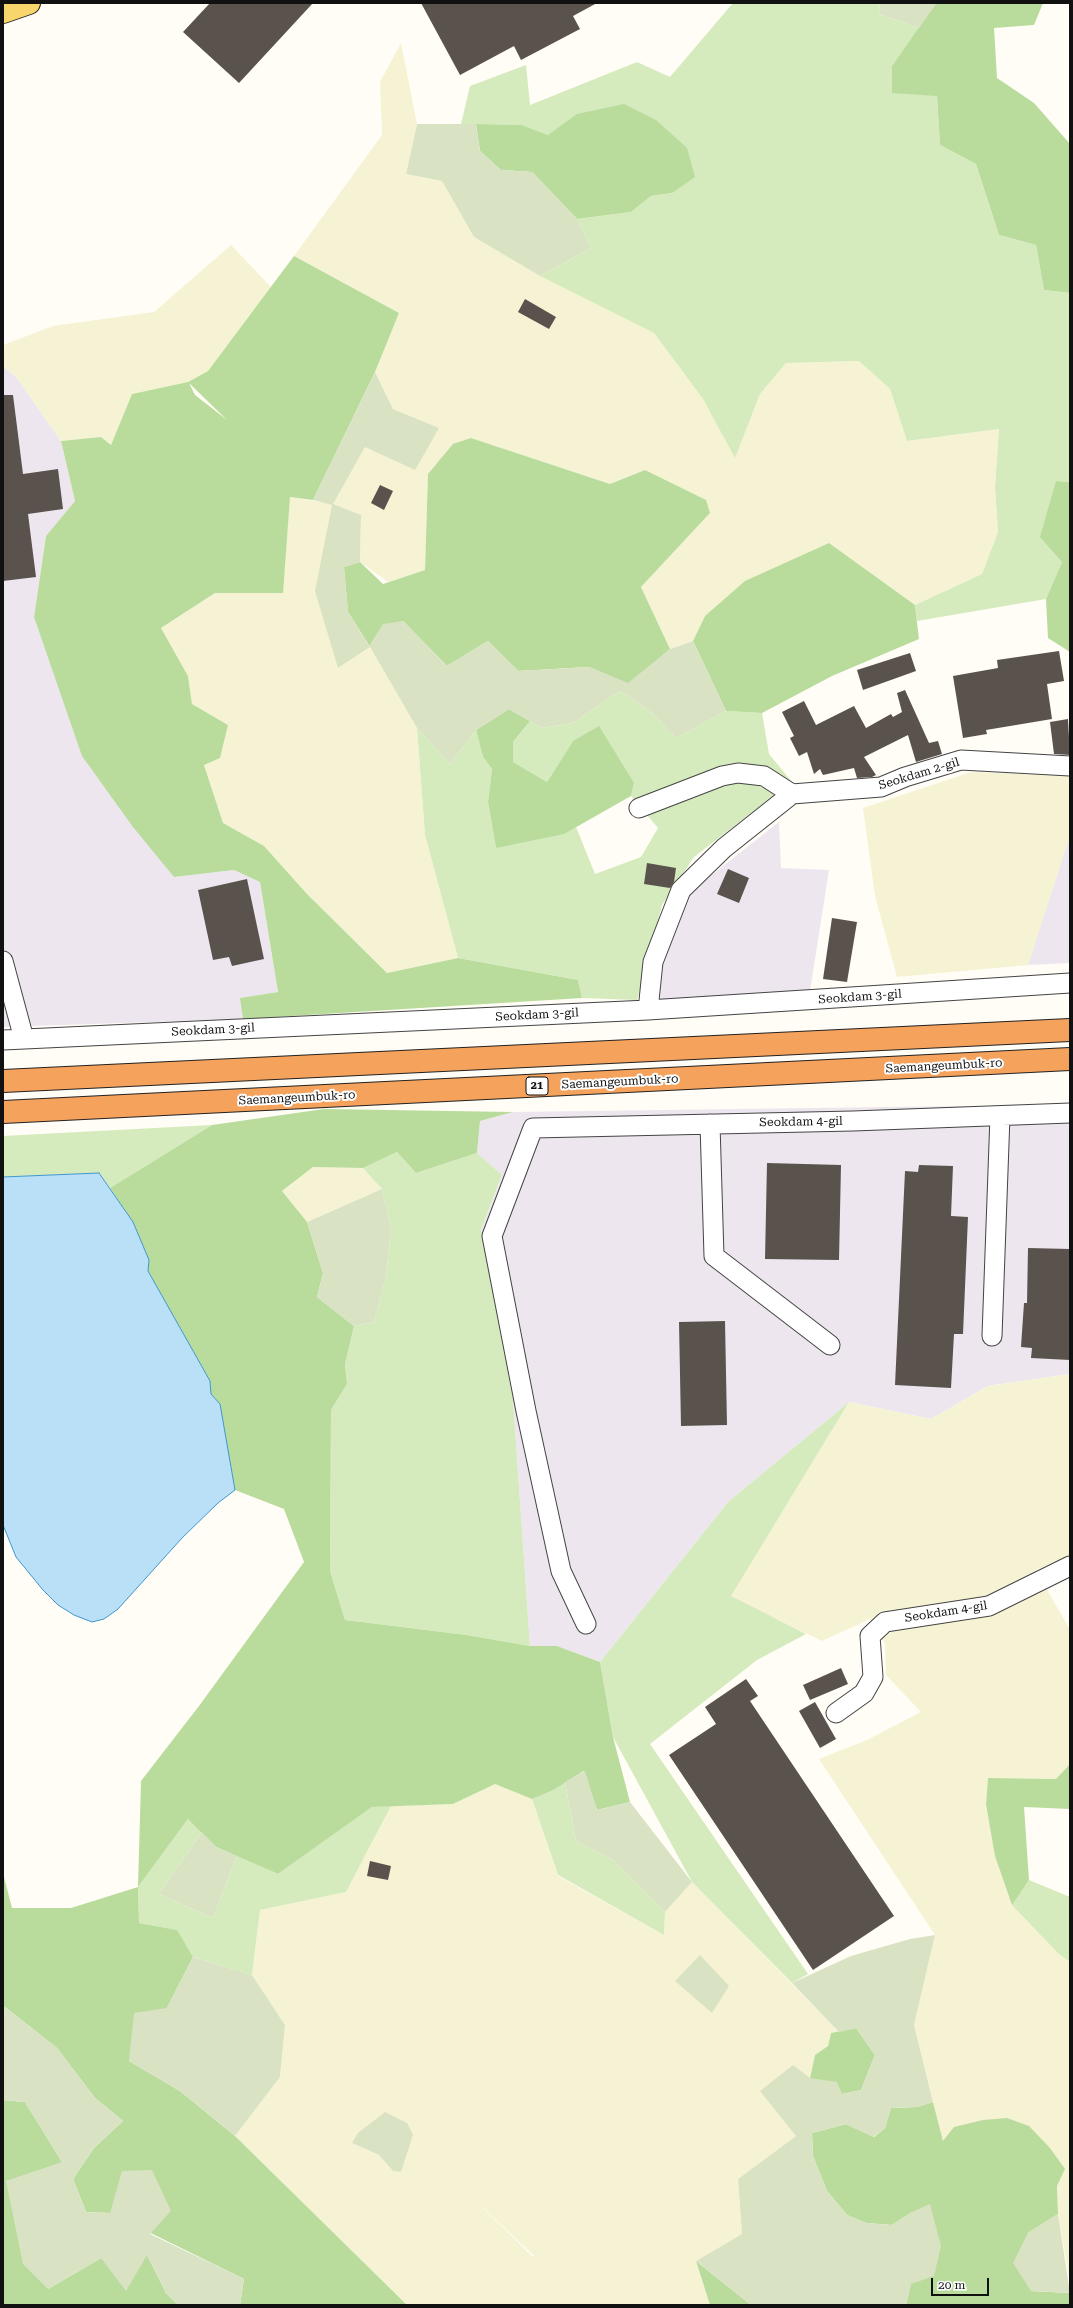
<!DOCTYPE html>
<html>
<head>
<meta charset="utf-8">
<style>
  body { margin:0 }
  #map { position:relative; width:1073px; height:2308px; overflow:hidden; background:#fffdf5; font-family:"Roboto Serif",serif }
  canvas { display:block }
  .frame { position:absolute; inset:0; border:4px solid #111; pointer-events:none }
  .scale { position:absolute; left:931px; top:2278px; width:58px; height:18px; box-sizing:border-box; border:2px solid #111; border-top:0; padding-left:5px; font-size:12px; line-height:14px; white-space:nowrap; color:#111; -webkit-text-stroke:3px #fff; paint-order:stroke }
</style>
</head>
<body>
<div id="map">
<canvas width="1073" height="2308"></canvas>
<div class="frame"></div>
<div class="scale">20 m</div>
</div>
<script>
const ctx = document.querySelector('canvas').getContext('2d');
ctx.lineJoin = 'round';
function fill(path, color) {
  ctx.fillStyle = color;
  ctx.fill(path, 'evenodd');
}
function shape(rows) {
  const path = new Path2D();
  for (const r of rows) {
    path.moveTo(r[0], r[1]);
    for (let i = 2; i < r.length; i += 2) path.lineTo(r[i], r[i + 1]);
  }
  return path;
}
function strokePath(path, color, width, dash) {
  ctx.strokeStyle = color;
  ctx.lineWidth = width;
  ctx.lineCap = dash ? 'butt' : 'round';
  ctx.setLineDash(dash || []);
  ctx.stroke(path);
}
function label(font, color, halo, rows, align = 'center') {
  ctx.font = font + ' "Roboto Serif",serif';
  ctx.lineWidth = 4;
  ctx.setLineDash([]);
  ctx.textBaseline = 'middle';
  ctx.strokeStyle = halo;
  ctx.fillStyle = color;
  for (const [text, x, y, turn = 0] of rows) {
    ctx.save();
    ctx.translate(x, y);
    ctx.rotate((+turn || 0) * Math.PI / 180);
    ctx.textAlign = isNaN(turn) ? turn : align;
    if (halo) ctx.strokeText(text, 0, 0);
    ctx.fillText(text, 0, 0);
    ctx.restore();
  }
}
fill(shape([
  [3,366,17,378,61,441,75,501,46,536,34,617,56,678,174,877,234,870,260,882,278,992,241,998,243,1019,3,1027],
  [779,822,781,868,829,870,810,991,659,1000,657,979,689,893],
  [1070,836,1070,963,1028,965,1067,840],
  [959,1106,1070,1108,1070,1374,988,1386,931,1419,849,1402,728,1502,600,1662,557,1646,530,1646,513,1399,481,1230,502,1176,477,1153,480,1121,513,1112]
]), '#eee6ef');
fill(shape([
  [401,43,417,124,406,174,442,181,474,237,540,276,654,333,703,399,735,457,760,394,786,363,859,361,890,389,907,441,999,429,995,487,998,532,982,574,915,605,829,543,705,616,693,641,670,649,641,587,710,513,645,470,610,484,471,438,428,474,425,570,388,582,360,562,361,515,338,668,370,647,417,728,425,835,458,958,387,973,307,894,264,846,223,823,204,765,228,725,192,704,188,676,161,628,215,593,282,593,290,497,332,504,365,447,438,428,393,409,375,372,399,313,294,256,382,135,380,82],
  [231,245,271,287,208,371,188,382,132,394,111,445,101,437,61,441,17,378,3,366,3,345,53,326,154,312],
  [971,772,1070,776,1070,836,1028,965,897,977,875,896,863,808],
  [313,1167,363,1168,382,1189,307,1222,282,1191],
  [1070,1374,1070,1556,1036,1570,1070,1630,1070,1764,1056,1779,988,1778,986,1804,1060,1955,1070,1962,1070,2283,1058,2214,1057,2186,1065,2169,943,2142,914,2025,935,1935,819,1759,867,1740,921,1712,886,1675,885,1644,870,1619,822,1641,730,1597,849,1402,931,1419,988,1386],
  [495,1784,532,1799,558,1876,664,1935,665,1912,692,1882,839,2032,831,2033,828,2046,815,2055,796,2136,738,2179,742,2234,696,2261,710,2305,407,2305,235,2136,280,2077,285,2025,252,1975,260,1910,346,1892,391,1806,453,1804],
  [413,2135,393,2171,379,2155,352,2143],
  [469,2194,533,2255,534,2258]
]), '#f6f3d4');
fill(shape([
  [733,3,880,3,879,14,919,28,892,66,937,96,940,145,976,164,999,235,1036,245,1044,290,1070,293,1070,482,1056,481,1062,562,1046,599,917,621,915,605,982,574,998,532,995,487,999,429,907,441,890,389,859,361,786,363,760,394,735,458,703,399,654,333,540,276,591,248,577,219,631,212,651,196,672,193,548,135,522,125,461,124,470,86,526,65,530,105,637,62,670,77],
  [620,691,650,711,676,738,726,711,762,713,769,754,796,787,774,795,694,857,662,905,637,1000,582,998,578,980,458,958,425,835,417,728,450,764,476,730,483,757,492,769,488,802,496,848,576,827,595,874,641,857,658,828,631,796,634,783,573,741,547,782,513,762,513,742,530,721,542,728,573,723],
  [212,1125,110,1188,99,1173,3,1177,3,1136],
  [397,1152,416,1173,477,1153,502,1175,481,1230,513,1399,530,1646,467,1635,345,1620,330,1571,331,1410,347,1384,345,1364,354,1326,374,1322,386,1276,391,1228,382,1189,363,1168],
  [849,1402,731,1596,806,1634,757,1660,650,1744,808,1974,792,1983,692,1882,613,1737,600,1662,728,1502],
  [565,1782,576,1841,613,1860,665,1912,664,1935,558,1875,532,1799],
  [391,1806,346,1892,260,1910,252,1975,193,1957,176,1930,139,1923,138,1887,188,1819,202,1832,159,1894,213,1918,237,1856,278,1874,372,1807],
  [1029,1880,1070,1897,1070,1962,1060,1955,1012,1905]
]), '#d5ebbd');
fill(shape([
  [936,3,1043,3,1034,25,994,28,997,78,1034,103,1070,144,1070,293,1044,290,1036,245,999,235,976,164,940,145,937,96,892,93,892,66],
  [624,104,656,120,687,148,695,177,672,193,651,196,631,212,577,219,532,172,501,170,480,151,476,124,522,125,548,135,577,114],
  [294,256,399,313,375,372,313,500,290,497,283,593,215,593,161,628,188,676,192,704,228,725,220,758,204,765,223,823,264,846,307,894,387,973,458,958,578,980,582,998,243,1019,240,998,278,992,260,882,234,870,174,877,133,827,82,756,34,617,46,536,75,501,61,441,101,437,111,445,132,394,188,382,208,371],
  [189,383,227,420,195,395],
  [471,438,610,484,645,470,706,500,710,513,641,587,670,649,629,684,589,667,518,671,488,641,447,666,403,621,370,647,348,612,344,567,360,562,383,584,425,570,428,474,453,444],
  [1056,481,1070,482,1070,652,1048,638,1046,599,1062,562,1040,537],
  [829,543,915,605,919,639,832,676,762,713,726,711,693,641,705,616,745,581],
  [509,709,530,721,513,742,513,762,547,782,573,741,599,726,634,783,631,796,564,834,496,848,488,802,492,769,483,757,476,730],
  [324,1109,513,1112,480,1121,477,1153,416,1173,397,1152,363,1168,313,1167,282,1191,307,1222,323,1273,317,1297,354,1326,345,1364,347,1384,331,1410,330,1571,345,1620,467,1635,530,1646,557,1646,600,1662,613,1737,630,1802,597,1810,584,1771,553,1790,532,1799,495,1784,453,1804,372,1807,278,1874,216,1847,188,1819,138,1887,139,1923,177,1930,193,1957,167,2008,129,2061,180,2091,235,2136,407,2305,240,2305,244,2279,110,2213,86,2212,73,2179,94,2148,123,2121,95,2098,57,2048,5,2007,3,2012,3,1873,12,1908,71,1908,138,1887,141,1781,199,1706,304,1562,284,1509,235,1490,220,1404,211,1394,210,1381,148,1271,149,1260,133,1222,110,1188,212,1125],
  [1070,1764,1070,1809,1024,1807,1029,1880,1012,1905,995,1856,986,1804,988,1778,1056,1779],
  [856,2028,875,2055,861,2090,842,2094,810,2078,815,2055,828,2046,831,2033],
  [3,2100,25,2102,62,2162,48,2289,101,2258,147,2255,166,2293,178,2305,3,2305],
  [933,2102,943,2141,954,2127,983,2120,1007,2118,1029,2126,1050,2148,1065,2169,1057,2186,1058,2214,1028,2233,1031,2291,1070,2293,1070,2305,906,2305,911,2283,912,2212,892,2225,866,2223,847,2215,827,2191,813,2156,812,2133,846,2124,874,2137,885,2128,891,2108,917,2107],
  [696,2261,751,2305,710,2305]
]), '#b9dc9c');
fill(shape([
  [880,3,936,3,936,4,919,28,879,14],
  [417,124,476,124,480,151,501,170,532,172,577,219,591,248,540,276,474,237,442,181,406,174],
  [375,372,393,409,439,428,415,470,365,447,333,504,361,515,360,562,344,567,348,612,369,646,383,624,403,621,447,666,488,641,518,671,589,667,628,683,670,649,693,641,726,711,676,738,650,711,620,691,573,723,542,728,509,709,476,730,450,764,417,728,370,647,338,668,315,591,332,505,313,500],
  [382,1189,391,1228,386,1276,374,1322,354,1326,317,1297,323,1273,307,1222],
  [585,1771,597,1810,630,1802,692,1882,665,1912,613,1860,576,1841,565,1782],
  [202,1832,216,1847,237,1856,213,1918,159,1894],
  [935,1935,914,2025,933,2102,917,2107,891,2108,885,2128,873,2137,846,2124,812,2133,813,2156,827,2191,847,2215,866,2223,892,2225,912,2212,930,2204,941,2246,934,2276,911,2284,906,2305,751,2305,696,2261,742,2234,738,2179,796,2136,760,2091,793,2065,810,2078,837,2082,842,2094,861,2090,875,2055,856,2028,839,2032,792,1983,851,1956,910,1939],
  [700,1955,729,1986,712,2013,675,1981],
  [193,1957,252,1975,285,2025,280,2077,235,2136,180,2091,129,2061,134,2013,167,2008],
  [5,2007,57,2048,95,2098,123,2121,94,2148,73,2179,86,2212,110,2213,122,2171,152,2170,171,2211,150,2234,244,2279,240,2305,178,2305,166,2293,147,2255,126,2291,101,2258,48,2289,23,2264,6,2181,62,2162,25,2102,3,2100,3,2012],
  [385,2112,407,2123,413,2135,401,2172,393,2171,379,2155,352,2143,358,2133],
  [1058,2214,1070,2293,1031,2291,1013,2263,1028,2233]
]), '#d9e3c4');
const water = shape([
  [99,1173,133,1222,149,1260,148,1271,210,1381,211,1394,220,1404,235,1490,218,1503,182,1538,118,1609,104,1619,92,1622,74,1615,58,1605,43,1590,16,1557,3,1525,3,1177,99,1173]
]);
fill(water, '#b9e0f7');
strokePath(water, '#3f96cf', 1);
fill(shape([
  [210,3,313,3,239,83,183,32],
  [421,3,597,3,573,16,580,29,521,60,514,46,460,75],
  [525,299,556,317,549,329,518,312],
  [3,395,13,395,23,474,58,469,63,509,28,514,36,577,3,581],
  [380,485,393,491,384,510,371,503],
  [1059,651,1064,681,1047,684,1052,719,986,730,987,734,963,738,953,676,998,668,997,660],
  [910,653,916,671,863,690,857,670],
  [905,690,929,743,938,741,942,754,916,762,908,735,864,757,876,775,872,777,857,778,854,768,823,775,820,769,814,774,807,752,799,756,790,738,794,736,782,712,804,701,816,725,854,706,866,728,891,714,893,717,902,712,897,693],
  [1068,719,1070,755,1054,754,1050,722],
  [647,863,676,868,674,882,670,888,644,884],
  [728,869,749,878,739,903,717,894],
  [247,879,264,959,232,966,229,957,213,960,198,890],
  [832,918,857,922,847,982,823,979],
  [767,1163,841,1165,839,1260,765,1259],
  [919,1165,953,1166,951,1216,968,1217,963,1334,954,1334,951,1388,895,1385,905,1171,918,1172],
  [1028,1248,1070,1249,1070,1360,1031,1358,1032,1348,1021,1347,1024,1303,1027,1303],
  [725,1321,727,1425,681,1426,679,1322],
  [841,1668,848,1684,810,1700,803,1685],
  [746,1679,758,1696,750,1701,894,1916,813,1970,669,1755,716,1724,705,1707],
  [815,1702,836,1739,820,1748,799,1711],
  [370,1861,391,1866,388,1880,367,1876]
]), '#5a524d');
const minor = shape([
  [639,808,722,776,738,773,764,776,792,794,881,787,905,777,961,760,1070,766],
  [3,961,24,1039],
  [648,1010,653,962,681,890,724,848,792,794],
  [3,1040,648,1010,1070,983],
  [710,1124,714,1256,830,1345],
  [992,1336,1000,1116],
  [586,1624,561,1571,526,1411,492,1236,533,1128,853,1121,1070,1113],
  [836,1713,864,1693,873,1677,870,1636,885,1622,989,1606,1070,1566]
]);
const major = shape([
  [3,12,29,3]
]);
const highway = shape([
  [3,1081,1070,1030],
  [3,1112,1070,1059]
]);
strokePath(minor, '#444', 21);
strokePath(major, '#222', 24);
strokePath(highway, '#222', 24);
strokePath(minor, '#fff', 19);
strokePath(major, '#f9d66b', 22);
strokePath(highway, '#f5a25d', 22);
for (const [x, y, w] of [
  [537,1086,22]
]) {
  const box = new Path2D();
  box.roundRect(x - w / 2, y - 9, w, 18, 3);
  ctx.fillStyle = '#fff';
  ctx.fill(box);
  strokePath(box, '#111', 1);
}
label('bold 11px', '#111', null, [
  ["21",537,1086]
]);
label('12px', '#111', '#fff', [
  ["Seokdam 2-gil",919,774,-17],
  ["Seokdam 3-gil",860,997,-4],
  ["Seokdam 3-gil",537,1015,-3],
  ["Seokdam 3-gil",213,1030,-3],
  ["Saemangeumbuk-ro",944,1066,-3],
  ["Saemangeumbuk-ro",620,1082,-3],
  ["Saemangeumbuk-ro",297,1098,-3],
  ["Seokdam 4-gil",801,1122,-1],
  ["Seokdam 4-gil",946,1612,-9]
]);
</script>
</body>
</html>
